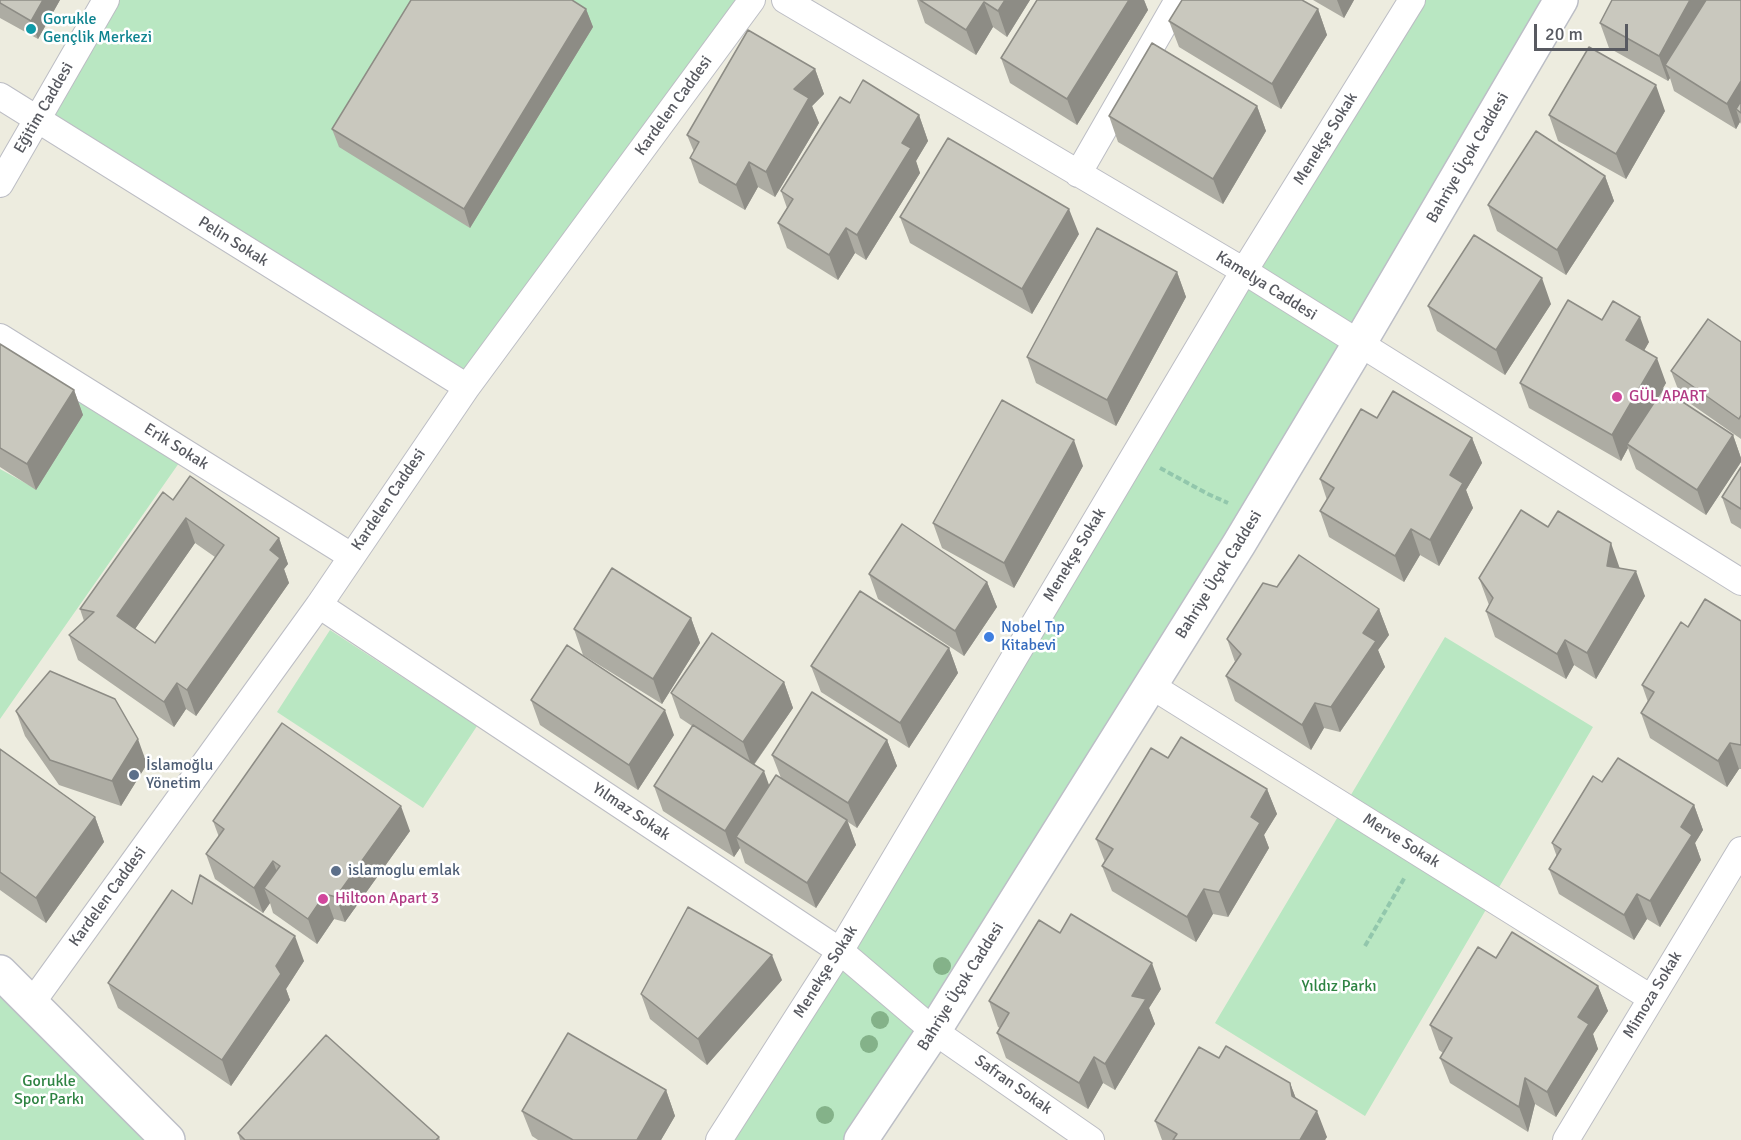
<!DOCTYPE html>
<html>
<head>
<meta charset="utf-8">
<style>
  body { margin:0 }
  #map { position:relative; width:1741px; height:1140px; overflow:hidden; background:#edecdf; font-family:Signika,sans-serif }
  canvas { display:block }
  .scale { position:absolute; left:1534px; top:24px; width:94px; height:27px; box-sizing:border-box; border:3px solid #585a61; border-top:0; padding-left:8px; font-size:18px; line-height:21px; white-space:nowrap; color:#585a61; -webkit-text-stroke:4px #fff; paint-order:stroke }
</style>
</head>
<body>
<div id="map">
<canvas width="1741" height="1140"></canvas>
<div class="scale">20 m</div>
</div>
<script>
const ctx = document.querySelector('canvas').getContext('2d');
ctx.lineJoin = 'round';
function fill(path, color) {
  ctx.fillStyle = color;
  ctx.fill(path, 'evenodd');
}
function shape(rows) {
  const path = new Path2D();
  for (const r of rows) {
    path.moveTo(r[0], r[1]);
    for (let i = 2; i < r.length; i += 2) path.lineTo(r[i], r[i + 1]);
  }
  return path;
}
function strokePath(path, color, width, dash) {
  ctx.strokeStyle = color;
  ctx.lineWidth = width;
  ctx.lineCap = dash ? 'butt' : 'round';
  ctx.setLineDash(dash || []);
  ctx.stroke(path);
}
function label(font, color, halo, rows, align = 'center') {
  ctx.font = font + ' Signika,sans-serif';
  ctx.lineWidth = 5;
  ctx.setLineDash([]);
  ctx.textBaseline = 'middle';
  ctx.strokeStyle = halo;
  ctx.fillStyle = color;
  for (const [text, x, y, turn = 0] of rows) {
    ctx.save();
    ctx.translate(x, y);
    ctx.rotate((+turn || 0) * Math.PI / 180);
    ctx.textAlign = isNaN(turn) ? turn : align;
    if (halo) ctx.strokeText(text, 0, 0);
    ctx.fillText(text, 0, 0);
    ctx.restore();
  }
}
fill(shape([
  [106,0,752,0,467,387,37,120],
  [1412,0,1561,0,862,1140,719,1140],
  [0,337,186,453,0,719,0,469,36,489],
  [330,630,477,726,423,808,277,712],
  [1445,637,1593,727,1365,1116,1215,1023],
  [0,972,168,1140,0,1140]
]), '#b9e7c2');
const street = shape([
  [785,0,1244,271,1741,582],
  [0,96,467,387],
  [1078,174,1178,0],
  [0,184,106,0],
  [0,337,351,556],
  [319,605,840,951,934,1031,1091,1140],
  [1150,685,1651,998],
  [31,1004,319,605,467,387,752,0],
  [719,1140,840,951,1244,271,1412,0],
  [1566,1140,1741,850]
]);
const secondary = shape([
  [0,972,168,1140],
  [861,1140,934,1031,1239,544,1359,344,1561,0]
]);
strokePath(street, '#bcbdc4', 28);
strokePath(secondary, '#bcbec6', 36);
strokePath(shape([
  [1160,468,1208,494,1228,503],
  [1365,946,1405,877]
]), '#92c7ac', 4, [6, 3]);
strokePath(street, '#fff', 26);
strokePath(secondary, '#fff', 33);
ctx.fillStyle = '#84b289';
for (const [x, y] of [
  [942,966],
  [880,1020],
  [869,1044],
  [825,1115]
]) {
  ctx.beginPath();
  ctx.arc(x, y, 9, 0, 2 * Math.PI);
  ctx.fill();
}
fill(shape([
  [0,0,60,0,38,39,0,18],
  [917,0,1030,0,1007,37,993,27,976,55,925,23],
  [1037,0,1144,0,1148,10,1077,125,1010,83,1001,58],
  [1313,0,1354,0,1344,18],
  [1741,0,1741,124,1740,122,1736,129,1674,91,1670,78,1668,81,1609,48,1600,23],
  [586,9,593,27,470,228,339,147,332,129],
  [1318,9,1327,35,1281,109,1179,47,1169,21],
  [815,69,824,94,812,106,819,123,775,197,758,187,745,210,699,183,690,158,694,152,687,135],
  [850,103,919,115,928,141,916,161,920,173,866,260,855,253,838,280,787,248,778,223,787,208,781,191],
  [1257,106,1266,131,1223,204,1118,142,1109,116],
  [1665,111,1626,179,1558,141,1549,115],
  [1605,176,1614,201,1566,275,1497,231,1488,205],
  [900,217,1079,234,1032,314,910,243],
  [1177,272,1186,297,1116,426,1036,383,1027,357],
  [1551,304,1505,375,1437,331,1428,306],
  [1602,320,1649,342,1644,350,1666,383,1659,394,1733,435,1741,458,1741,462,1706,515,1636,469,1628,448,1621,461,1529,408,1520,383],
  [1741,342,1741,439,1681,397,1671,371],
  [0,344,74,390,83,415,36,490,0,467],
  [1377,418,1472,438,1482,463,1466,490,1473,508,1439,566,1420,555,1404,582,1329,537,1320,511,1327,500,1320,479],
  [1083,466,1014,588,942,548,933,523],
  [1741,467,1741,529,1731,523,1722,497],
  [173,500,279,538,288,564,284,569,289,583,196,716,186,709,174,727,78,660,69,635,84,621,80,609],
  [195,543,215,557,155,643,135,629],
  [1548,527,1620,568,1645,596,1596,679,1574,665,1566,679,1495,637,1486,611,1489,605,1479,578],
  [869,574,987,582,997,607,964,656,878,599],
  [1277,587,1379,609,1389,635,1378,650,1385,667,1340,732,1324,728,1311,750,1235,701,1226,676,1235,662,1227,639],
  [691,618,700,643,662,704,583,655,574,629],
  [1741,621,1741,769,1739,769,1727,787,1650,738,1641,713,1648,702,1642,685,1688,627],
  [949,648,958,673,909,748,821,692,811,666],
  [784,682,793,708,754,765,769,785,781,778,772,755,887,740,897,766,857,828,848,822,856,845,816,908,745,863,740,848,734,857,663,811,654,786,692,726,680,718,671,693],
  [531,700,674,735,638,790,540,725],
  [16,711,147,764,121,806,59,785,25,736],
  [0,749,95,817,104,842,46,923,0,890],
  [1168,758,1267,789,1277,814,1264,835,1269,848,1228,917,1213,914,1196,942,1112,891,1102,866,1105,862,1096,839],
  [1602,782,1694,805,1703,830,1695,843,1701,860,1660,927,1647,919,1634,940,1559,894,1549,869,1557,857,1552,843],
  [213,821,410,831,345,922,334,919,317,944,273,913,270,903,263,913,215,879,206,854,219,837],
  [192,904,304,961,286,989,290,1000,231,1086,118,1008,108,983],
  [1060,933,1161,989,1149,1008,1155,1024,1115,1090,1103,1083,1088,1109,1006,1058,997,1033,1000,1028,998,1027,989,1001],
  [1496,958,1598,986,1608,1011,1593,1034,1598,1049,1556,1117,1535,1104,1528,1132,1450,1083,1440,1058,1443,1053,1439,1050,1430,1025],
  [782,980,707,1065,650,1019,641,994],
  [1219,1058,1290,1083,1296,1099,1327,1137,1325,1140,1162,1140,1155,1121],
  [666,1090,675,1116,661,1140,538,1140,532,1136,522,1111],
  [238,1133,439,1137,440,1140,240,1140]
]), '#adaca3');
fill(shape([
  [43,0,60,0,38,39,31,21],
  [1005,0,1030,0,1007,37,998,11],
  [1129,0,1144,0,1148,10,1077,125,1067,99],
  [1337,0,1354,0,1344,18],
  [1690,0,1710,0,1665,65,1670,78,1668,81,1659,56],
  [984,2,993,27,976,55,966,30],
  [586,9,593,27,470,228,464,209],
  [1318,9,1327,35,1281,109,1272,84],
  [815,69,824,94,812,106,819,123,775,197,766,172,794,89],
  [1741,81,1741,113,1736,109,1740,122,1736,129,1727,104],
  [1656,85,1665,111,1626,179,1616,154],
  [1257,106,1266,131,1223,204,1213,179],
  [919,115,928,141,916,161,920,173,866,260,857,235,902,143],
  [749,162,758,187,745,210,736,185],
  [1605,176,1614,201,1566,275,1557,250],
  [1069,209,1079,234,1032,314,1022,289],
  [846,228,855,253,838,280,829,255],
  [1177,272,1186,297,1116,426,1107,400],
  [1542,278,1551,304,1505,375,1496,350],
  [1640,317,1649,342,1636,365,1626,340],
  [1657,358,1666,383,1630,446,1627,444,1628,448,1621,461,1612,435],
  [74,390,83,415,36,490,27,464],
  [1733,435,1741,458,1741,462,1706,515,1697,490],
  [1472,438,1482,463,1466,490,1473,508,1439,566,1430,540,1450,475],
  [1074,440,1083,466,1014,588,1004,563],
  [186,518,195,543,126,642,117,616],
  [1411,529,1420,555,1404,582,1395,556],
  [279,538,288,564,284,569,289,583,196,716,187,690,270,550],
  [1611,543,1620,569,1607,566],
  [1636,571,1645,596,1596,679,1587,653],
  [987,582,997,607,964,656,955,631],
  [1379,609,1389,635,1378,650,1385,667,1340,732,1331,707,1363,633],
  [691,618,700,643,662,704,653,679],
  [1565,640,1574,665,1566,679,1557,654],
  [949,648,958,673,909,748,900,723],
  [784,682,793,708,752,767,743,742],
  [177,683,186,709,174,727,164,702],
  [1315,703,1324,728,1311,750,1302,725],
  [665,710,674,735,638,790,629,765],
  [138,739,147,764,121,806,112,781],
  [887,740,897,766,857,828,848,803],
  [1730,743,1739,769,1727,787,1718,761],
  [764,771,773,796,736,837,740,848,734,857,725,831],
  [1267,789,1277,814,1264,835,1269,848,1228,917,1219,892,1251,817],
  [1694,805,1703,830,1695,843,1701,860,1660,927,1650,901,1681,827],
  [401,806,410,831,345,922,336,897],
  [95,817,104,842,46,923,36,898],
  [847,820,856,845,816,908,807,883],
  [273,861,282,886,264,888,270,903,263,913,254,888],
  [1204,889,1213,914,1196,942,1187,917],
  [325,894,334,919,317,944,308,919],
  [1637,894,1647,919,1634,940,1624,915],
  [295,936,304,961,286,989,290,1000,231,1086,222,1060,276,966],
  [772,955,782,980,707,1065,698,1039],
  [1152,963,1161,989,1149,1008,1155,1024,1115,1090,1105,1064,1132,996],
  [1598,986,1608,1011,1593,1034,1598,1049,1556,1117,1547,1092,1578,1017],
  [1094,1057,1103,1083,1088,1109,1079,1083],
  [1525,1078,1535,1104,1528,1132,1519,1107],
  [1290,1083,1300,1109,1292,1096],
  [666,1090,675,1116,661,1140,637,1140],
  [1317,1111,1327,1137,1325,1140,1300,1140]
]), '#8d8c85');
const building = shape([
  [0,0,43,0,31,21,0,3,0,0],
  [411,0,572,0,586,9,464,209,332,129,411,0],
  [920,0,1005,0,998,11,984,2,966,30,920,0],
  [1037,0,1129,0,1067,99,1001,58,1037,0],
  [1182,0,1302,0,1318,9,1272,84,1169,21,1182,0],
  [1612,0,1690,0,1659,56,1600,23,1612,0],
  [1706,0,1741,0,1741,81,1727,104,1665,65,1706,0],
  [748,30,815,69,794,89,809,98,766,172,749,162,736,185,690,158,699,142,687,135,748,30],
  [1152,43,1257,106,1213,179,1109,116,1152,43],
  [1589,47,1656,85,1616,154,1549,115,1589,47],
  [863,80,919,115,902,143,911,148,857,235,846,228,829,255,778,223,793,199,781,191,840,97,850,103,863,80],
  [1741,101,1741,113,1736,109,1741,101],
  [1536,131,1605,176,1557,250,1488,205,1536,131],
  [948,138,1069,209,1022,289,900,217,948,138],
  [1097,228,1177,272,1107,400,1027,357,1097,228],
  [1474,235,1542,278,1496,350,1428,306,1474,235],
  [1568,300,1602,320,1613,301,1640,317,1626,340,1657,358,1612,435,1520,383,1568,300],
  [1708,319,1741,342,1741,415,1739,419,1671,371,1708,319],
  [0,344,74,390,27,464,0,448,0,344],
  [1663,389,1733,435,1697,490,1627,444,1663,389],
  [1393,391,1472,438,1450,475,1463,483,1430,540,1411,529,1395,556,1320,511,1334,488,1320,479,1361,409,1377,418,1393,391],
  [1002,400,1074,440,1004,563,933,523,1002,400],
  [1741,467,1741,509,1722,497,1741,467],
  [190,476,279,538,270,550,280,558,187,690,177,683,164,702,69,635,94,612,80,609,163,492,173,500,190,476],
  [186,518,224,545,155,643,117,616,186,518],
  [1521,510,1548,527,1558,511,1611,543,1607,566,1636,571,1587,653,1565,640,1557,654,1486,611,1493,598,1479,578,1521,510],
  [902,524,987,582,955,631,869,574,902,524],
  [1299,555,1379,609,1363,633,1376,641,1331,707,1315,703,1302,725,1226,676,1241,654,1227,639,1263,583,1277,587,1299,555],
  [612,568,691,618,653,679,574,629,612,568],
  [860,591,949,648,900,723,811,666,860,591],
  [1705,599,1741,621,1741,745,1730,743,1718,761,1641,713,1654,692,1642,685,1681,622,1688,627,1705,599],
  [712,633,784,682,743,742,671,693,712,633],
  [567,645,665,710,629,765,531,700,567,645],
  [50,671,115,699,138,739,112,781,50,760,16,711,50,671],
  [812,692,887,740,848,803,772,755,812,692],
  [282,723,401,806,336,897,325,894,308,919,264,888,280,866,273,861,254,888,206,854,224,829,213,821,282,723],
  [693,725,764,771,725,831,654,786,693,725],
  [1181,737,1267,789,1251,817,1260,823,1219,892,1204,889,1187,917,1102,866,1113,849,1096,839,1151,748,1168,758,1181,737],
  [0,749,95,817,36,898,0,872,0,749],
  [1618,758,1694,805,1681,827,1692,835,1650,901,1637,894,1624,915,1549,869,1561,849,1552,843,1593,776,1602,782,1618,758],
  [776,775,847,820,807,883,736,837,776,775],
  [200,875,295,936,276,966,281,974,222,1060,108,983,172,890,192,904,200,875],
  [688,907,772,955,698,1039,641,994,688,907],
  [1071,914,1152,963,1132,996,1146,999,1105,1064,1094,1057,1079,1083,997,1033,1009,1013,989,1001,1039,920,1060,933,1071,914],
  [1512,932,1598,986,1578,1017,1589,1024,1547,1092,1525,1078,1519,1107,1440,1058,1452,1038,1430,1025,1478,947,1496,958,1512,932],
  [568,1033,666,1090,637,1140,573,1140,522,1111,568,1033],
  [326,1035,439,1137,436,1140,245,1140,238,1133,326,1035],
  [1226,1046,1290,1083,1292,1096,1317,1111,1300,1140,1173,1140,1177,1134,1155,1121,1199,1047,1219,1058,1226,1046]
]);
fill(building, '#c9c8be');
strokePath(building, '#8d8c85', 1.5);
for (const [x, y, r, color] of [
  [31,29,6,"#0f9aa8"],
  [1617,397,6,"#d1479c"],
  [989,637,6,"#3f7fe0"],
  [134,775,6,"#5c6f8a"],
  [336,871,6,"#5c6f8a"],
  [323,899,6,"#d1479c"]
]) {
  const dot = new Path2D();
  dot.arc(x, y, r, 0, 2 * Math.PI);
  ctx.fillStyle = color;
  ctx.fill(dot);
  strokePath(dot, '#fff', 2);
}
label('16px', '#0d838f', '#fff', [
  ["Gorukle",43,20],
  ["Gençlik Merkezi",43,38]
], 'left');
label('16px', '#585a61', '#fff', [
  ["Kardelen Caddesi",674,106,-54],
  ["Eğitim Caddesi",44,108,-60],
  ["Menekşe Sokak",1326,139,-58],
  ["Bahriye Üçok Caddesi",1468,158,-60],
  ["Pelin Sokak",233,242,32],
  ["Kamelya Caddesi",1266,286,32],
  ["Erik Sokak",176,447,32],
  ["Kardelen Caddesi",389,500,-56],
  ["Menekşe Sokak",1075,555,-59],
  ["Bahriye Üçok Caddesi",1219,575,-58],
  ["Yılmaz Sokak",631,812,34],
  ["Merve Sokak",1401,841,32],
  ["Kardelen Caddesi",108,897,-54],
  ["Menekşe Sokak",826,972,-58],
  ["Bahriye Üçok Caddesi",961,987,-58],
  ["Mimoza Sokak",1653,995,-59],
  ["Safran Sokak",1013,1085,35]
]);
label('16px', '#b23c85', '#fff', [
  ["GÜL APART",1629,397],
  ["Hiltoon Apart 3",335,899]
], 'left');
label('16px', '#366cbe', '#fff', [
  ["Nobel Tıp",1001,628],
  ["Kitabevi",1001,646]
], 'left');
label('16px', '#4e5e75', '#fff', [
  ["İslamoğlu",146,766],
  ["Yönetim",146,784],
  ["islamoglu emlak",348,871]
], 'left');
label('16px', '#2e8342', '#fff', [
  ["Yıldız Parkı",1339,987],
  ["Gorukle",49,1082],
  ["Spor Parkı",49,1100]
]);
</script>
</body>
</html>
